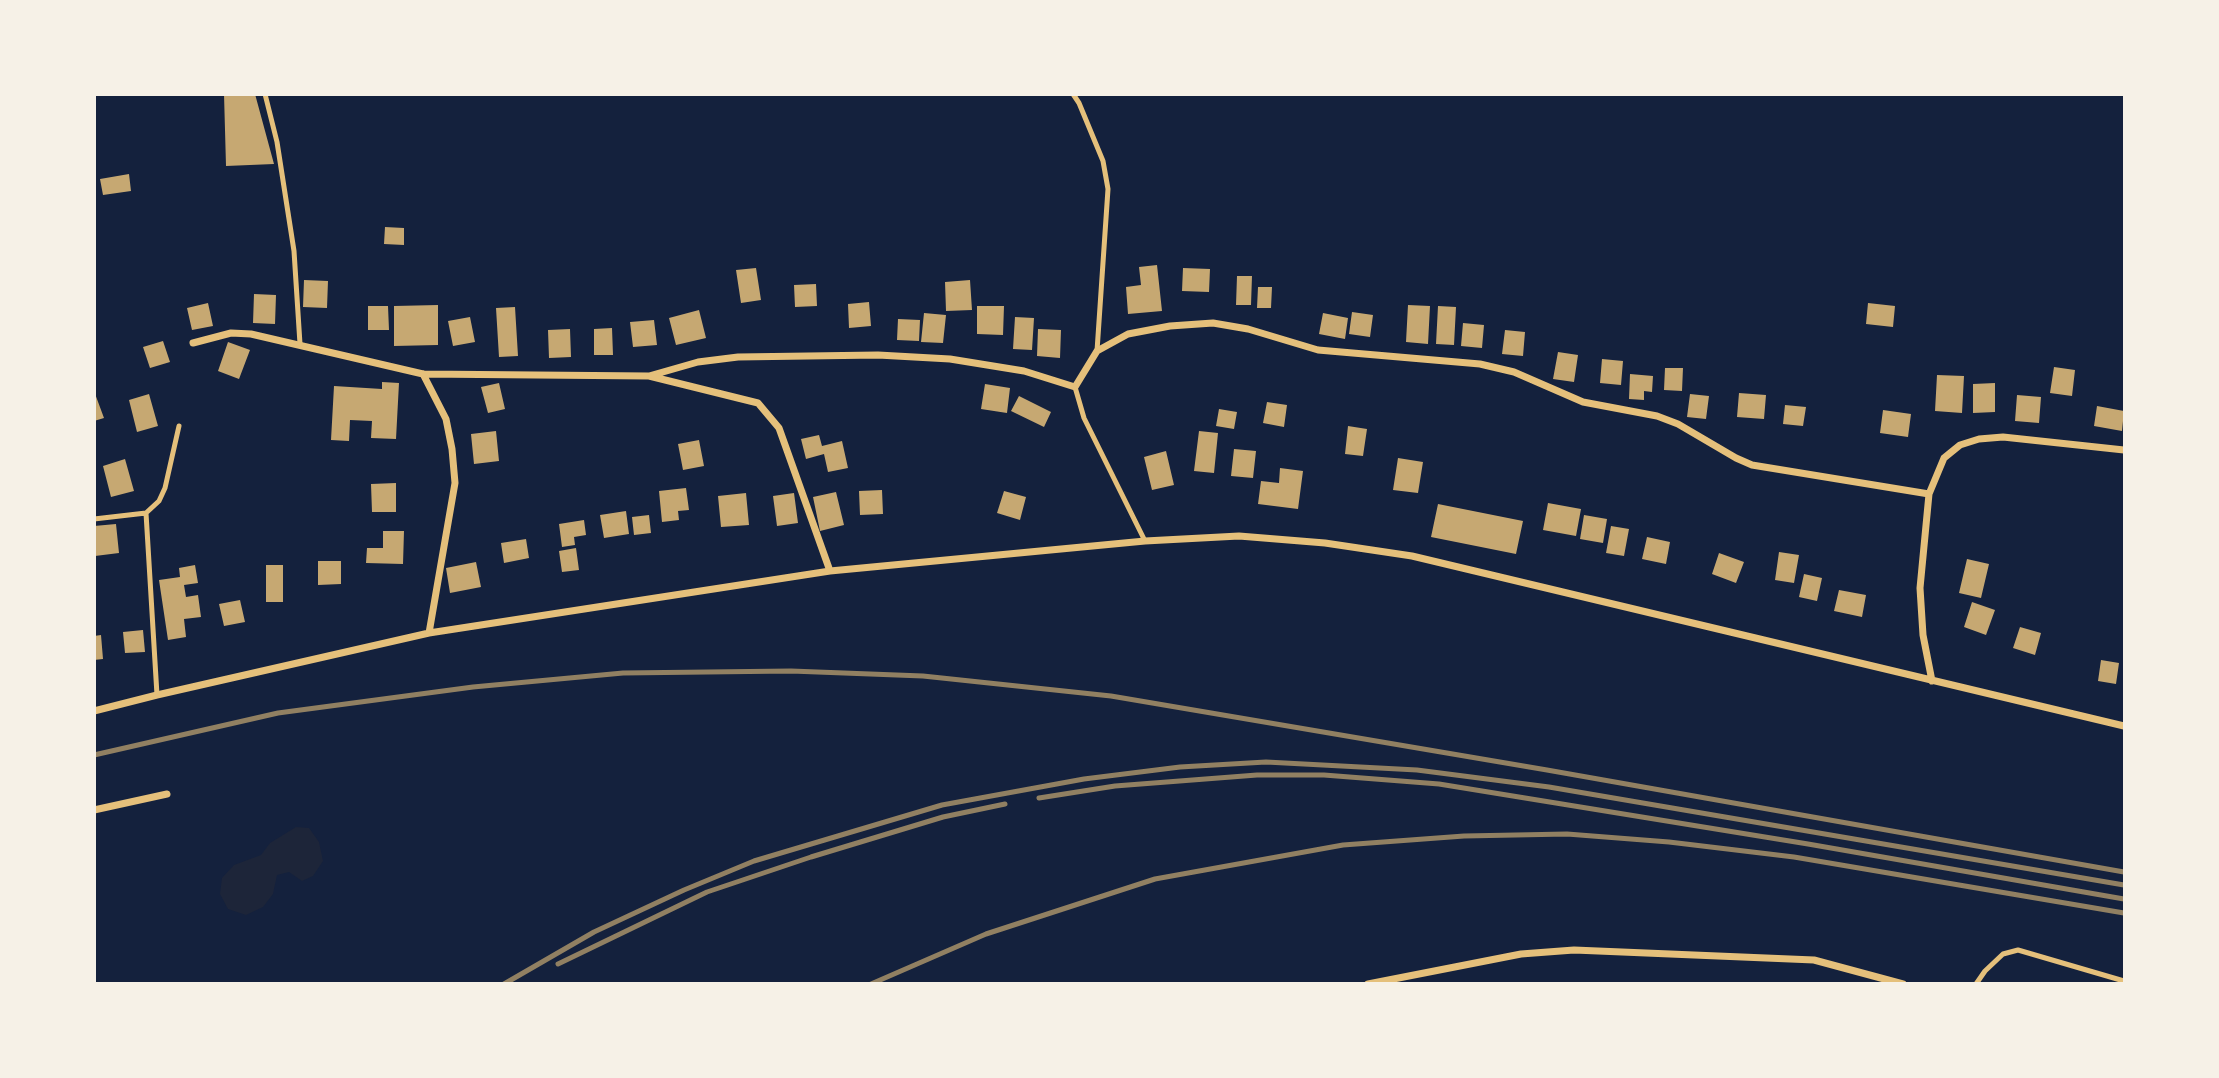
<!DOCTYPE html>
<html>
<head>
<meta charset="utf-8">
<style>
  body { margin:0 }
  #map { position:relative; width:2219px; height:1078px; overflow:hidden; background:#14213d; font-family:Inter,sans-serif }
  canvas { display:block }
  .frame { position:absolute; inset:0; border:96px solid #f6f1e7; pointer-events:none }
</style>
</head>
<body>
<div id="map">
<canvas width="2219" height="1078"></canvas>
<div class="frame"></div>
</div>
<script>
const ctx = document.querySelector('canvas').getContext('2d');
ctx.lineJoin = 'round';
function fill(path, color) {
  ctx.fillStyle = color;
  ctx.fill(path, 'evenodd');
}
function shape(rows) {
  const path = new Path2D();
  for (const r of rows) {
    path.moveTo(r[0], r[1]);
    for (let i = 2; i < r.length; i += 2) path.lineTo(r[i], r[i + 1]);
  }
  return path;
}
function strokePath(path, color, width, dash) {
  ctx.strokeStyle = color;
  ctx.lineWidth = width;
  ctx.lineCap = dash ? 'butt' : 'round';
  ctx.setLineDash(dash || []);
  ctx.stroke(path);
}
fill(shape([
  [296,827,309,828,319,842,323,861,313,876,302,881,289,872,277,875,273,894,263,907,246,915,228,909,220,894,222,878,234,865,261,855,270,843]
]), '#1d2539');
fill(shape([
  [224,94,255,94,274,164,226,166],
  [129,174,131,191,103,195,100,179],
  [385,227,404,228,404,245,384,244],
  [1157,265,1162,311,1128,314,1126,287,1141,285,1139,267],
  [756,268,761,300,741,303,736,270],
  [1183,268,1210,269,1209,292,1182,291],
  [1237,276,1252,276,1251,305,1236,305],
  [304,280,328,281,327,308,303,307],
  [970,280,972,310,946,311,945,282],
  [816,284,817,306,795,307,794,285],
  [1258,287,1272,287,1271,308,1257,308],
  [254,294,276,295,275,324,253,323],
  [869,302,871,326,849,328,848,304],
  [208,303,213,326,192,330,187,308],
  [1868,303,1895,306,1893,327,1866,324],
  [438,305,438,345,394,346,394,306],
  [1408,305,1430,306,1428,344,1406,342],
  [368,306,388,306,389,330,368,330],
  [977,306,1004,306,1003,335,977,334],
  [1438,306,1456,307,1454,345,1436,344],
  [515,307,518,356,499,357,496,308],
  [699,310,706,338,676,345,669,318],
  [1352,312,1373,315,1370,337,1349,334],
  [924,313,946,315,943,343,921,342],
  [1323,313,1348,318,1345,339,1319,334],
  [470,317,475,342,453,346,448,321],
  [1015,317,1034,318,1032,350,1013,349],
  [898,319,920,320,919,341,897,340],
  [654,320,657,345,633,347,630,322],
  [1463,323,1484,325,1482,348,1461,346],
  [612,328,613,355,594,355,594,329],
  [570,329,571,357,549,358,548,330],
  [1038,329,1061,330,1060,358,1037,356],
  [1505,330,1525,332,1523,356,1502,354],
  [163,341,170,362,150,368,143,347],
  [228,342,250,350,239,379,218,371],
  [1558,352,1578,355,1574,382,1553,379],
  [1602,359,1623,361,1621,385,1600,383],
  [2054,367,2075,370,2072,396,2050,393],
  [1665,368,1683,368,1682,391,1664,390],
  [1630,374,1653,376,1652,392,1644,391,1644,400,1629,399],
  [1937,375,1964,376,1962,413,1935,411],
  [382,382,399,383,396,439,371,438,372,421,350,420,349,441,331,440,334,386,382,389],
  [499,383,505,409,488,413,481,387],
  [1995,383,1995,412,1973,413,1973,384],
  [985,384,1010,388,1007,413,981,409],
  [94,391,104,418,94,421],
  [1739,393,1766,395,1764,419,1737,417],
  [149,394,158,426,137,432,129,400],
  [1690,394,1709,396,1706,419,1687,417],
  [2017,395,2041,397,2039,423,2015,421],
  [1019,396,1051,412,1044,427,1011,411],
  [1267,402,1287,405,1284,427,1263,423],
  [1785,405,1806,407,1803,426,1783,424],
  [2097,406,2124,411,2122,431,2094,426],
  [1219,409,1237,412,1234,429,1216,426],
  [1883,410,1911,414,1908,437,1880,433],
  [1348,426,1367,429,1363,456,1345,454],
  [496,431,499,461,474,464,471,434],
  [1199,431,1218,433,1214,473,1194,471],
  [819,435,822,446,842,441,848,468,828,472,824,454,806,459,801,439],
  [699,440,704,466,683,470,678,444],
  [1234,449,1256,451,1253,478,1231,476],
  [1166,451,1174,485,1152,490,1144,457],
  [1398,458,1423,462,1418,493,1393,490],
  [125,459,134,491,111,497,103,466],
  [1280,468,1303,471,1298,509,1258,504,1261,481,1279,483],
  [396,483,396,512,372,512,371,484],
  [686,488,689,510,678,511,679,520,662,522,659,491],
  [882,490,883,514,860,515,859,491],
  [1004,491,1026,497,1020,520,997,513],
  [836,492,844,525,820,531,813,497],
  [746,493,749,525,721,527,718,496],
  [794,493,798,523,777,526,773,496],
  [1548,503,1581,509,1576,536,1543,530],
  [1438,504,1523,521,1516,554,1431,537],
  [626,511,629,534,604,538,600,515],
  [649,515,651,533,634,535,632,517],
  [1584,515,1607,519,1603,543,1580,539],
  [584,520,586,535,574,537,575,545,562,547,559,524],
  [116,524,119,553,95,556,94,526],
  [1611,526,1629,529,1624,556,1606,553],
  [383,531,404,531,403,564,366,563,367,548,383,548],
  [1647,537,1670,542,1666,564,1642,559],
  [526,539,529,558,504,563,501,543],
  [576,548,579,570,562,572,559,551],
  [1779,552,1799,555,1794,583,1775,580],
  [1719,553,1744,562,1736,583,1712,574],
  [1967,559,1989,564,1981,598,1959,593],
  [318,561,341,561,341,584,318,585],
  [476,562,481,587,450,593,446,568],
  [195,565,198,583,184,585,186,597,198,595,201,617,184,619,186,637,168,640,159,580,180,577,179,568],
  [266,565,283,565,283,602,266,602],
  [1804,574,1822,578,1817,601,1799,597],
  [1839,590,1866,595,1862,617,1834,611],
  [240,600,245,622,224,626,219,604],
  [1972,602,1995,610,1986,635,1964,627],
  [2020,627,2041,633,2035,655,2013,648],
  [143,630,145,652,125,653,123,632],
  [101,635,103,659,94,660,94,636],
  [2101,660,2119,663,2116,684,2098,681]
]), '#c6a872');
strokePath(shape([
  [265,94,277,142,294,251,300,344],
  [1073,94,1079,103,1103,161,1108,189,1097,351],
  [1075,387,1084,418,1145,541],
  [146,513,159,501,165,488,179,426],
  [94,519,146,513,157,695],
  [1976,984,1985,971,2003,954,2018,950,2124,981]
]), '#e5c07b', 5);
strokePath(shape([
  [193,343,231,333,251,334,423,374,649,376,758,403,779,428,830,571],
  [423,374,446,419,452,449,455,483,429,633],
  [649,376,698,362,738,357,878,355,950,359,1024,371,1075,387,1097,351,1128,334,1170,326,1213,323,1248,329,1318,350,1480,364,1514,372,1583,402,1657,416,1678,424,1736,458,1752,465,1929,494,1920,588,1923,635,1932,681],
  [1929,494,1944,458,1960,445,1979,439,2003,437,2124,450],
  [94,711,157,695,429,633,830,571,1145,541,1239,536,1325,543,1412,556,2124,726],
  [94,810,167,794],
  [1368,984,1521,954,1574,950,1814,960,1903,984]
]), '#e5c07b', 7);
strokePath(shape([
  [94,755,278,713,473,687,623,673,791,671,923,676,1111,696,1547,770,2124,872],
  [1039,798,1115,786,1257,775,1324,775,1439,784,1808,844,2124,899],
  [558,964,707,892,811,857,943,817,1005,804],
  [504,984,594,932,684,890,754,861,942,805,1084,779,1180,767,1266,762,1417,770,1549,787,2124,885],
  [871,984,986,934,1155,879,1343,845,1464,836,1567,834,1669,842,1794,857,2124,913]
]), '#918062', 5);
</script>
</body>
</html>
